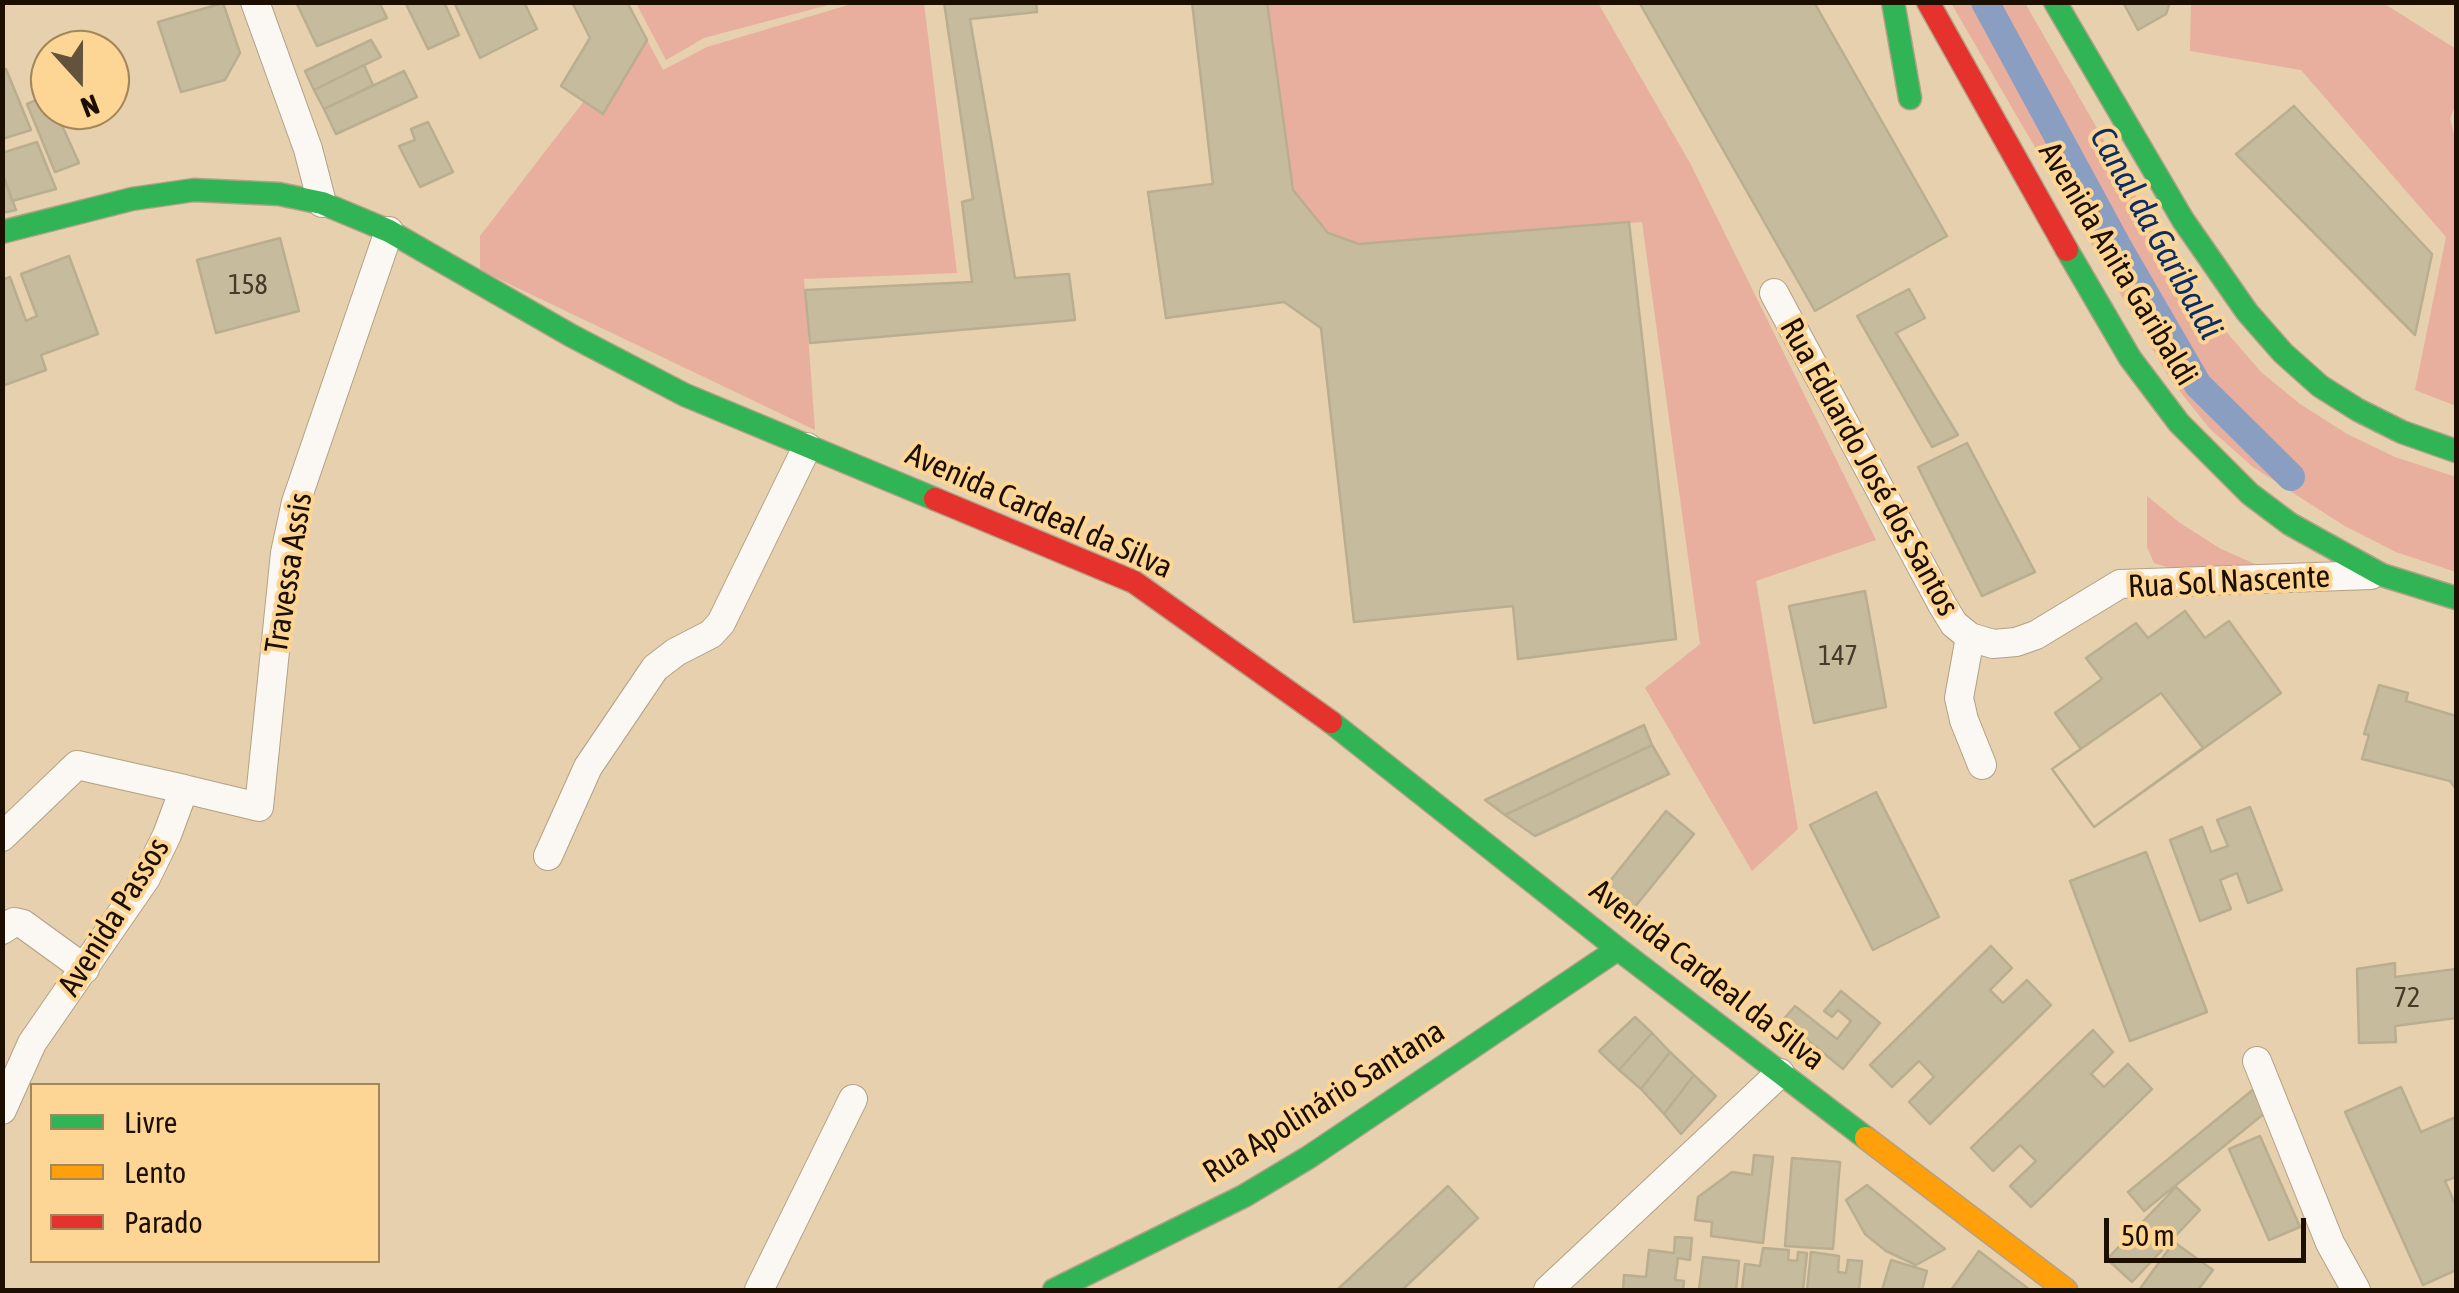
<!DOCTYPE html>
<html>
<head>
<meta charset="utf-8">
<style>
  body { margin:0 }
  #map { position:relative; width:2459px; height:1293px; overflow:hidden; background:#e6d0ad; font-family:"Asap Condensed",sans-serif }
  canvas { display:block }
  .frame { position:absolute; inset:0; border:5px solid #1c0f00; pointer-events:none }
  .legend { position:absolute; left:30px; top:1083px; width:350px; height:180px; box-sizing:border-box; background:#fdd696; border:2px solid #a3865a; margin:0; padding:12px 18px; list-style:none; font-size:30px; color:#1c0f00 }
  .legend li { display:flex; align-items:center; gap:20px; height:50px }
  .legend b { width:50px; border:2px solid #a3865a }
  .north { position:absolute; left:30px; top:30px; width:100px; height:100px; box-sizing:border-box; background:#fdd696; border:2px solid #a3865a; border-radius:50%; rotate:159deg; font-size:28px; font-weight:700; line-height:40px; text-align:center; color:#1c0f00 }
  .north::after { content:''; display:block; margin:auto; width:35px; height:45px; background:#63533d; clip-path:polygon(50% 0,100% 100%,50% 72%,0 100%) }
  .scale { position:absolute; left:2104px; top:1218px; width:202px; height:45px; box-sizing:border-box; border:5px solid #1c0f00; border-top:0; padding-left:12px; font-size:30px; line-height:35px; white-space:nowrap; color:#1c0f00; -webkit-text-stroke:8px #fdd696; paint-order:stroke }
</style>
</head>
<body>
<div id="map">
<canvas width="2459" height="1293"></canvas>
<div class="frame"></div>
<ul class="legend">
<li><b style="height:12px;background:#30b455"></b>Livre</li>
<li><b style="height:12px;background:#ff9f0a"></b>Lento</li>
<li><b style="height:12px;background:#e5322d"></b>Parado</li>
</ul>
<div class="north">N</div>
<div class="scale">50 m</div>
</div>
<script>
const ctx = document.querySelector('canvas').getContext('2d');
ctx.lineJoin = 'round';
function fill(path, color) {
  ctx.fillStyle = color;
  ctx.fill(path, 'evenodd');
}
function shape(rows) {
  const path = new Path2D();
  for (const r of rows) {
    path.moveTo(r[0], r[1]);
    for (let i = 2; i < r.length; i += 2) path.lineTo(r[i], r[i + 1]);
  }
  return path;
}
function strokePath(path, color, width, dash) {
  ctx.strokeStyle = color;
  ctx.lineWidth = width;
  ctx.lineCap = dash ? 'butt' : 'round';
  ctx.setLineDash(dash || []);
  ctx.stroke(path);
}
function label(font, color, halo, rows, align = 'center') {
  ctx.font = font + ' "Asap Condensed",sans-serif';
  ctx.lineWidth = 8;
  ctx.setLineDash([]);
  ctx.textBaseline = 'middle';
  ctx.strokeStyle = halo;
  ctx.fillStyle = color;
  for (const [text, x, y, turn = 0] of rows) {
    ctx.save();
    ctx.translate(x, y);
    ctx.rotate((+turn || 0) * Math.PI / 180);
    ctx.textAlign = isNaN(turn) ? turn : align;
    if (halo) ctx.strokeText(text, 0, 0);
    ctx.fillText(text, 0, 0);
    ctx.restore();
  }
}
fill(shape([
  [2191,2,2383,3,2456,49,2456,103,2450,119,2456,142,2456,406,2415,390,2446,237,2301,70,2190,51],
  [828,3,828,5,704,38,666,60,636,3],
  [855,3,924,3,957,273,804,279,815,430,480,270,480,236,584,101,603,113,647,40,663,70,707,47],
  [1267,3,1598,3,1690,163,1876,540,1756,581,1798,829,1752,871,1645,688,1700,644,1642,222,1359,244,1328,233,1293,190],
  [1951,3,2025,3,2174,262,2229,335,2261,372,2300,404,2347,434,2395,457,2456,477,2456,572,2396,552,2343,525,2253,467,2210,429,2170,379],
  [2147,496,2180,523,2221,549,2255,564,2173,569,2154,563,2147,547]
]), '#e8ae9e');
strokePath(shape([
  [1985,2,2118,247,2198,385,2291,477]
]), '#8a9ec1', 28);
const building = shape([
  [296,2,379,2,387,18,317,46,296,2],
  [405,2,444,2,459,35,428,49,405,2],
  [454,2,524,2,537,29,480,58,454,2],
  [572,2,627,2,647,40,603,114,561,86,590,38,572,2],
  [944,2,1036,2,1037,12,970,19,1015,278,1069,274,1075,320,810,343,805,290,972,282,962,202,973,199,944,2],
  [1192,2,1267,2,1293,190,1328,233,1359,244,1629,222,1676,639,1518,659,1513,606,1354,622,1321,328,1284,302,1166,318,1148,192,1213,184,1192,2],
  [1639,2,1814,2,1947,236,1815,311,1639,2],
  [2123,2,2170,2,2166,14,2138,30,2123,2],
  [223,3,240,53,225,80,181,92,158,22,223,3],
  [371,40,381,57,314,90,305,71,371,40],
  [364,65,373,85,324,109,314,90,364,65],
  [6,69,31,130,2,139,2,70,6,69],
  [404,71,417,97,336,134,324,109,404,71],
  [48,95,50,110,55,110,79,163,55,172,27,104,48,95],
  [2294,106,2432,254,2415,335,2236,154,2294,106],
  [428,122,453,172,420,187,399,146,415,140,411,129,428,122],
  [37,142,56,189,12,201,2,172,2,153,37,142],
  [2,172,16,210,2,213,2,172],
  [280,238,299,311,216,333,197,260,280,238],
  [69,256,98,334,41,355,46,370,2,386,2,280,10,277,26,321,37,316,21,274,69,256],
  [1909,289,1925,318,1896,333,1958,435,1932,447,1857,316,1909,289],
  [1967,443,2035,572,1982,596,1918,467,1967,443],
  [1865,591,1886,707,1814,723,1789,606,1865,591],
  [2185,611,2205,638,2229,621,2281,693,2094,827,2052,769,2081,749,2055,713,2102,679,2086,658,2136,623,2148,638,2185,611],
  [2379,685,2408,693,2406,701,2456,716,2456,789,2450,781,2362,759,2369,735,2364,734,2379,685],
  [2161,693,2203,748,2094,827,2052,769,2161,693],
  [1644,725,1652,745,1505,815,1485,800,1644,725],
  [1652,745,1669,774,1535,836,1505,815,1652,745],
  [1876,792,1939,917,1873,950,1810,825,1876,792],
  [2250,807,2282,890,2248,903,2237,873,2220,880,2231,909,2200,921,2170,840,2202,827,2211,852,2228,846,2217,820,2250,807],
  [1666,811,1694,834,1634,908,1606,886,1666,811],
  [2146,852,2207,1012,2130,1041,2070,881,2146,852],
  [1991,946,2012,968,1990,990,2003,1003,2027,980,2051,1005,1930,1124,1909,1102,1934,1077,1919,1061,1892,1087,1870,1065,1991,946],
  [2395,963,2395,977,2456,969,2456,1018,2395,1026,2396,1042,2359,1043,2357,969,2395,963],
  [1841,991,1880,1023,1843,1069,1783,1020,1795,1006,1837,1039,1851,1021,1838,1010,1832,1017,1824,1011,1841,991],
  [1635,1017,1652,1033,1619,1070,1599,1051,1635,1017],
  [2093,1030,2113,1052,2091,1074,2104,1087,2128,1064,2152,1089,2031,1207,2010,1186,2036,1161,2020,1145,1993,1171,1971,1148,2093,1030],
  [1652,1033,1670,1052,1641,1089,1619,1070,1652,1033],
  [1670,1052,1694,1075,1664,1114,1641,1089,1670,1052],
  [1694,1075,1716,1096,1681,1134,1664,1114,1694,1075],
  [2401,1087,2421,1132,2456,1117,2456,1177,2445,1181,2456,1206,2456,1270,2423,1285,2345,1112,2401,1087],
  [2255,1088,2271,1108,2144,1211,2128,1192,2255,1088],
  [2260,1136,2300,1227,2269,1240,2229,1149,2260,1136],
  [1754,1155,1773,1157,1763,1243,1711,1236,1712,1222,1695,1220,1698,1197,1732,1172,1752,1175,1754,1155],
  [1792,1158,1840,1162,1833,1249,1785,1246,1792,1158],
  [1867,1185,1945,1249,1916,1265,1886,1251,1865,1234,1846,1200,1867,1185],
  [1448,1186,1478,1218,1402,1290,1337,1290,1448,1186],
  [2176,1187,2200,1210,2132,1282,2107,1259,2176,1187],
  [1675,1237,1692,1238,1690,1260,1678,1258,1675,1280,1684,1281,1683,1290,1623,1290,1624,1275,1646,1277,1649,1250,1674,1253,1675,1237],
  [2174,1242,2213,1270,2198,1290,2139,1290,2174,1242],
  [1763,1248,1789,1250,1788,1260,1797,1261,1798,1252,1807,1253,1803,1290,1742,1290,1745,1264,1760,1266,1763,1248],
  [1979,1251,2030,1290,1951,1290,1979,1251],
  [1811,1252,1839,1256,1838,1272,1846,1273,1848,1260,1862,1261,1859,1290,1807,1290,1811,1252],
  [1703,1257,1739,1261,1736,1290,1699,1290,1703,1257],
  [1891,1260,1927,1271,1922,1290,1882,1290,1891,1260]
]);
fill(building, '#c7bb9e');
strokePath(building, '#baae90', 2.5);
const street = shape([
  [255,2,308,149,322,203],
  [1774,293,1943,606,1954,624,1970,637,1993,644,2016,642,2036,635,2120,584,2371,575],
  [1970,637,1959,698,1964,720,1982,765],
  [2,837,77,765,184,789],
  [548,856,588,767,655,668,676,652,711,634,721,623,807,447],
  [2,930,14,922,23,924,85,969],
  [2257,1061,2330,1243,2356,1290],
  [2,1110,32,1043,146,878,167,835,184,789,259,807,285,553,296,502,389,231],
  [759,1290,853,1099],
  [1548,1290,1780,1073]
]);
const fast = shape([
  [1893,2,1910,98],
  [2055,2,2183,220,2247,312,2283,353,2320,386,2358,410,2402,432,2456,451],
  [2,232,132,199,194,190,279,194,322,203,389,231,572,336,685,395,935,499],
  [2067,250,2130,358,2179,423,2250,494,2290,524,2382,575,2456,598],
  [1331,722,1618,949,1866,1138],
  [1054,1290,1244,1196,1309,1157,1618,949]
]);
const slow = shape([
  [1866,1138,2066,1290]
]);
const jam = shape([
  [1928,2,2067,250],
  [935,499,1134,582,1331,722]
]);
strokePath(street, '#b2a185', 30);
strokePath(fast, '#b2a185', 25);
strokePath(slow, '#b2a185', 25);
strokePath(jam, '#b2a185', 25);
strokePath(street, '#fbf8f3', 28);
strokePath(fast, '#30b455', 22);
strokePath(slow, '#ff9f0a', 22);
strokePath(jam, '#e5322d', 22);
label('28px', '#473a28', null, [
  ["158",248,285],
  ["147",1838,656],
  ["72",2407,998]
]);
label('32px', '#1c0f00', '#fdd696', [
  ["Avenida Anita Garibaldi",2118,264,59],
  ["Rua Eduardo José dos Santos",1869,467,61],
  ["Avenida Cardeal da Silva",1039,511,24],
  ["Travessa Assis",289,573,-81],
  ["Rua Sol Nascente",2229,582,-3],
  ["Avenida Passos",114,917,-58],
  ["Avenida Cardeal da Silva",1707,975,38],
  ["Rua Apolinário Santana",1324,1102,-32]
]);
label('italic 35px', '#0a2d68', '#fdd696', [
  ["Canal da Garibaldi",2156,233,61]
]);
</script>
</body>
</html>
